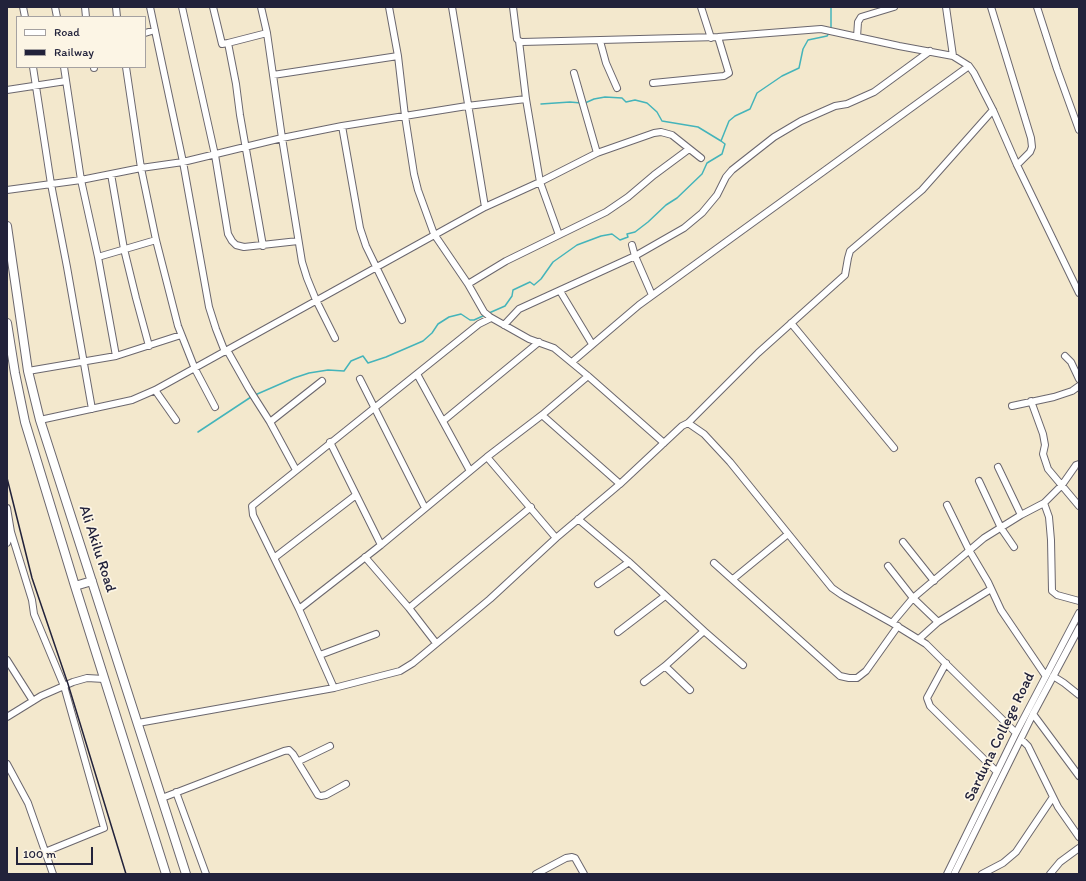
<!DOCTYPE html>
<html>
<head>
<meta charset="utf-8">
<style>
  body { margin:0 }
  #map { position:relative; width:1086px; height:881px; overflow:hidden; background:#f3e8cd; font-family:Itim,sans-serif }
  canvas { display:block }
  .frame { position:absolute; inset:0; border:8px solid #22223b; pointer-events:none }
  .legend { position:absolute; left:16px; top:16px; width:130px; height:52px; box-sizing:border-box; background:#fcf5e5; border:1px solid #a5a1a1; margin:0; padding:5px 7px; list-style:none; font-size:12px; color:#22223b }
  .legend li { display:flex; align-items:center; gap:8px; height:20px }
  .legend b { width:20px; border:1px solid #a5a1a1 }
  .scale { position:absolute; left:16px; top:847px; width:77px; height:18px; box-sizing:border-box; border:2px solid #22223b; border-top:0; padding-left:5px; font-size:12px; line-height:14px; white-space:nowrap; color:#22223b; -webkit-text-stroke:3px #fcf5e5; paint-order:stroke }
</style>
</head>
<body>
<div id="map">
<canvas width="1086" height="881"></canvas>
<div class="frame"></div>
<ul class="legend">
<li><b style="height:5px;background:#fff"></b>Road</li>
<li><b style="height:5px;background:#22223b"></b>Railway</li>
</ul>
<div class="scale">100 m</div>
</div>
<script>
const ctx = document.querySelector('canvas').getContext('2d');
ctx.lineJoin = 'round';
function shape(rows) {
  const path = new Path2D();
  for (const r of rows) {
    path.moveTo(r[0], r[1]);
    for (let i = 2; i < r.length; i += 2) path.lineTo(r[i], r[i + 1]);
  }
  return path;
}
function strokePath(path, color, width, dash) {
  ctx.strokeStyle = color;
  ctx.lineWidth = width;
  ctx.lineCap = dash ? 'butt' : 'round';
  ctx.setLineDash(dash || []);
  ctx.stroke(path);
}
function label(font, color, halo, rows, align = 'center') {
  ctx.font = font + ' Itim,sans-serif';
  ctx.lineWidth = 3.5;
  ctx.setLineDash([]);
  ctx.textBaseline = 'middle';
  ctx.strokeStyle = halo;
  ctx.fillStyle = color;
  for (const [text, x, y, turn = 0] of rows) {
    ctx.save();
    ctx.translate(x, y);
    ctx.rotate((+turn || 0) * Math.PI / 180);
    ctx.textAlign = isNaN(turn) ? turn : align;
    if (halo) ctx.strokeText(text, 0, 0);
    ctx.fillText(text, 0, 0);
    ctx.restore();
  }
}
strokePath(shape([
  [830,29,831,27,831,7],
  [585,103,594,99,605,97,622,98,626,102,635,100,647,103,657,112,662,121,698,127,721,141,729,121,735,116,750,109,757,93,782,76,799,68,803,49,808,40,827,36,829,33],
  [541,104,570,102,581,103],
  [489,313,505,306,512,296,513,290,530,282,534,285,541,279,553,262,577,245,601,236,612,234,620,240,628,237,627,234,635,232,648,222,666,205,677,198,702,174,707,163,722,154,725,144,721,141],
  [255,395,294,378,309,373,328,370,344,371,351,361,363,356,368,363,386,357,423,341,432,333,438,324,449,317,461,314,470,320,474,320,485,315],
  [198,432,251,397]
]), '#44b4ba', 1.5);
const minor = shape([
  [23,7,25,17],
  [55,7,57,17],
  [85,7,86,17],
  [116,7,117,17],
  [150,7,183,162,209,307,216,329,225,352],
  [182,7,215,155,228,234,232,241,236,245,244,247,298,241],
  [213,7,222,44,228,43],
  [261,7,267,33,282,138,302,262,307,278,316,300,335,338],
  [389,7,398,56,405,116,414,174,418,190,434,234,468,284,484,312,490,317,529,339,554,348,588,376,664,443],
  [452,7,485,207],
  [513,7,517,39,519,41,522,42,718,37,821,29,899,46,953,56,969,66,974,73,993,110,1017,165,1079,293],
  [701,7,711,38],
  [946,7,953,56],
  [991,7,1031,138,1032,147,1030,152,1017,165],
  [1037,7,1057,69,1079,130],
  [145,33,155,30],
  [857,37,858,22,861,17,894,7],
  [519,41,526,99,540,182,559,235],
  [600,41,606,63,617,88],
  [33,67,51,184,67,267,92,409],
  [64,67,81,180,98,257,116,356],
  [94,67,94,68],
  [126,67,141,168,156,240,178,326,195,369,215,407],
  [574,73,597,153],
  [273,75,398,56],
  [653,83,724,76,729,73,728,70,718,37],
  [7,90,66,81],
  [342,126,360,228,366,246,402,320],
  [111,174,124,249,136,298,149,346],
  [7,190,81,180,141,168,183,162,282,138,342,126,467,106,526,99],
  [632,245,635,256,652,295],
  [263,246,240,115,236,84,228,43,267,33],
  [98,257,156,240],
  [468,284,506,261,606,212,628,197,654,175,689,149],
  [560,291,592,344],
  [791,323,894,448],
  [504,325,519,309,635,256,684,228,702,213,717,195,726,177,732,170,774,137,801,121,835,106,847,104,874,92,930,51],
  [227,350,249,389,270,422,296,470],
  [1065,356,1071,362,1079,379],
  [572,362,639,305,969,66],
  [28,371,116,356,181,335],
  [417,374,470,471],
  [360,379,425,508],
  [155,390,176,420],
  [1031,401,1043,434,1045,445,1043,454,1048,469,1079,506],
  [1012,406,1054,397,1072,391,1079,386],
  [542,415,620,484],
  [40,420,132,400,155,390,485,207,540,182,597,153,654,133,661,132,672,135,701,158],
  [443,421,539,342],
  [270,422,322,381],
  [688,423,704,434,730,462,832,588,842,595,892,623,926,644,1016,733],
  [330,442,381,545],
  [487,457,556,538],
  [998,467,1021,515],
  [979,481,1001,528,1014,547],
  [1044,503,1049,517,1051,540,1052,591,1057,595,1079,601],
  [947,505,969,550,988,582,1001,610,1045,675],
  [7,508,11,532,7,543],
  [578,519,629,562,704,631,743,665],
  [11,532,32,600,34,614,64,686,104,828,45,852],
  [903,542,934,581],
  [365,557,409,608,436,643],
  [274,558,356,495],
  [714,563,840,676,849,678,857,678,866,671,898,626],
  [888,566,913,598,938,622],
  [733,579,788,534],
  [598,584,629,562],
  [409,608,531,507],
  [299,609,381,545,487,457,542,415,588,376],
  [892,623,913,598,984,538,1021,515,1044,503,1062,485,1076,465,1079,464],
  [618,632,665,596],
  [919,639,938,622,991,589],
  [320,655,376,634],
  [7,660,33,701],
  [946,663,927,698,930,706,997,772],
  [665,666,690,690],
  [1053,676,1064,683,1079,695],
  [644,682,665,666,704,631],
  [334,688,299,609,253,515,252,506,479,324,491,318],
  [1033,714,1079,776],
  [7,717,41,696,73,682,87,678,104,679],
  [138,723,334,688,400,671,413,663,490,599,556,538,620,484,682,426,688,423,758,353,845,275,848,258,850,251,922,190,993,110],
  [1021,739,1028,746,1058,807,1079,837],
  [299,761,330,746],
  [7,764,28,803,53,874],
  [176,792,206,874],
  [162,798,284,751,289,750,293,754,318,795,321,796,326,795,346,784],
  [536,874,566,858,572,857,575,858,584,874],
  [947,874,1016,733,1079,613],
  [954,874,1033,714,1079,628],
  [982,874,1003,863,1016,852,1053,797],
  [1050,874,1060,862,1079,848]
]);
const major = shape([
  [7,226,28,371,40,420,186,874],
  [7,323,15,373,25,422,75,586,166,874],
  [75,586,92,581]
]);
strokePath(minor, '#6b676e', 8);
strokePath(major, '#6b676e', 10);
strokePath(minor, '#fff', 6);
strokePath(major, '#fff', 8);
strokePath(shape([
  [7,478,32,578,68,684,126,874]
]), '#22223b', 1.5);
label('15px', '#22223b', '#fcf5e5', [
  ["Ali Akilu Road",97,549,72],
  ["Sarduna College Road",1000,737,-64]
]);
</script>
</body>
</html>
